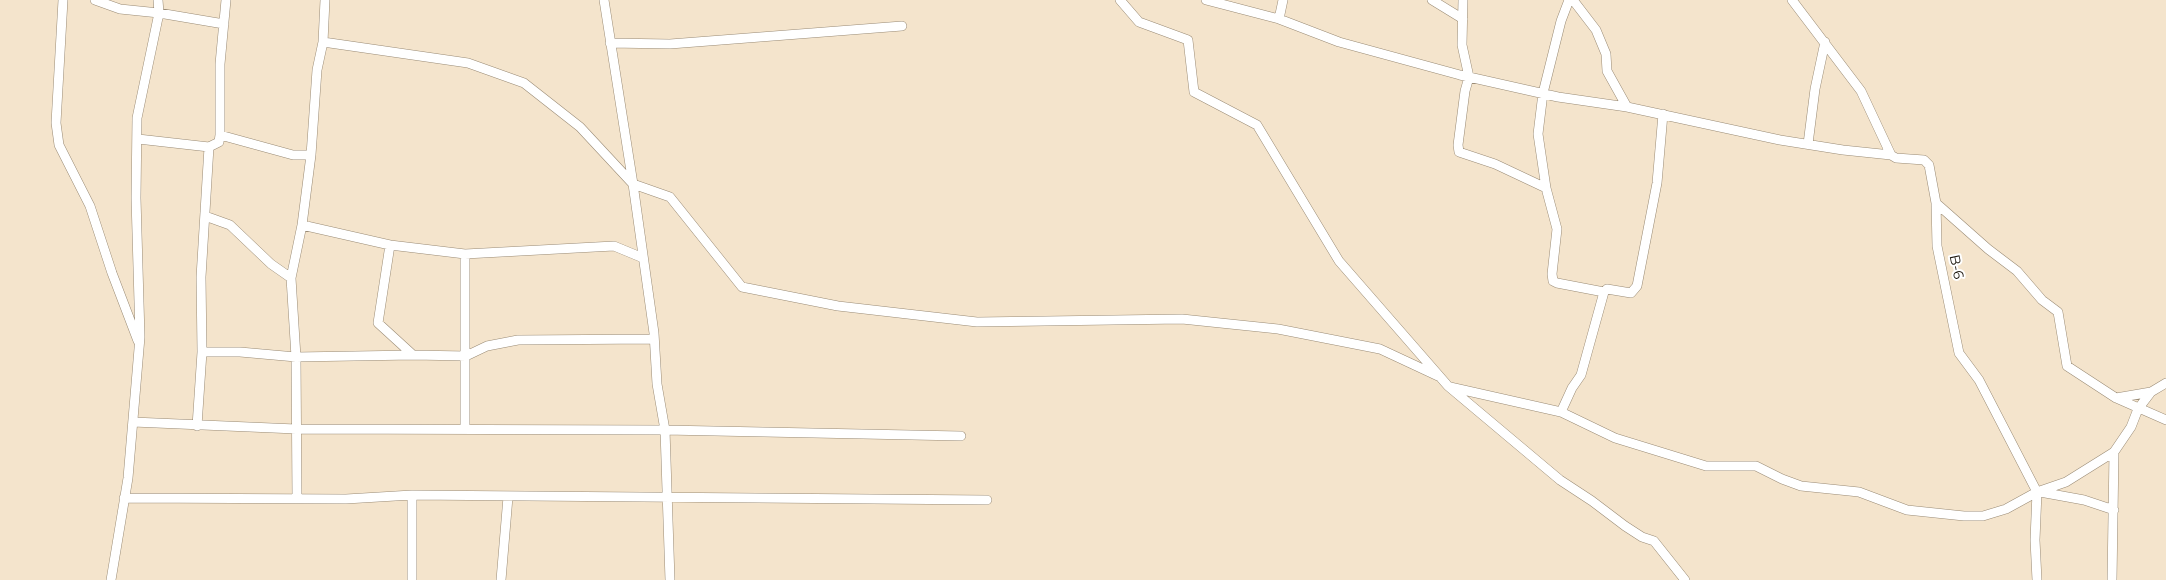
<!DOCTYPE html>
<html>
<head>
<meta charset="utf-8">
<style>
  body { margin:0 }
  canvas { display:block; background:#f4e4cc }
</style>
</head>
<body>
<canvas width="2166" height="580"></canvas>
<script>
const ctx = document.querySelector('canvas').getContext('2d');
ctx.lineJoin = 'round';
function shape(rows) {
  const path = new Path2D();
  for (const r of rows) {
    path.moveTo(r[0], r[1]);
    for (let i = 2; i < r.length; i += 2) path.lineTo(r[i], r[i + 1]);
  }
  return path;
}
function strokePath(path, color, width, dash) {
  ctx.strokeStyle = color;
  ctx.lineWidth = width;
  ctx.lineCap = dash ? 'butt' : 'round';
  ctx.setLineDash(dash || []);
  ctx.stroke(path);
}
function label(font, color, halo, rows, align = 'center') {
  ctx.font = font + ' Montserrat,sans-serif';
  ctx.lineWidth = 4;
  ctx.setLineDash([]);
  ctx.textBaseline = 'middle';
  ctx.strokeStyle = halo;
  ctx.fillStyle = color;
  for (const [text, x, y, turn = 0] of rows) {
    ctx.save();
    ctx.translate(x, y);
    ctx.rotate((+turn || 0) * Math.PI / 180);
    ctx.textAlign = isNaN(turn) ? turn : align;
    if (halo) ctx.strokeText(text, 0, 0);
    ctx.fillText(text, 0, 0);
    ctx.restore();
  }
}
const minor = shape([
  [63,0,56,123,59,145,90,206,112,273,138,341],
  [95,0,120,9,159,13,224,24],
  [604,0,633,184,654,333,657,384,665,430,670,580],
  [1120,0,1139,22,1188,40,1194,92,1257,125,1339,261,1448,386,1560,480,1592,501,1625,526,1642,537,1654,541,1685,580],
  [1206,0,1279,19,1339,42,1460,75,1558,97,1627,107,1780,140,1843,150,1891,155],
  [1432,0,1463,19],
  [1463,0,1462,45,1469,77,1465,91,1458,145,1459,152,1495,164,1546,188],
  [1569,0,1561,21,1543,93,1538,134,1546,188,1557,229,1552,274,1553,281,1557,283,1604,292],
  [1573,0,1596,30,1606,54,1607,71,1627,107],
  [1792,0,1861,91,1891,155,1896,158,1924,160,1929,165,1936,203,1937,246,1959,353,1979,380,2037,492,2035,540,2037,580],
  [1279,19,1283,0],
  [323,42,468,63,524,83,580,127,633,184,670,197,742,287,838,306,977,322,1182,319,1278,329,1380,349,1440,377],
  [610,43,670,44,902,26],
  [220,135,220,64,226,0],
  [138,139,209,147],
  [1808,144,1815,89,1825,42],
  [1936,203,1988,249,2017,271,2042,300,2058,312,2067,366,2116,398,2166,420],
  [205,216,230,225,271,264,291,278],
  [302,225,311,155,317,70,323,42,325,0],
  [390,245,465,254,614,246,643,258],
  [202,352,240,352,296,357,413,355],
  [1450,387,1561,412,1615,438,1706,466,1756,466,1782,479,1801,486,1859,492,1907,510,1964,516,1983,516,2006,509,2037,492,2066,482,2114,452,2131,427,2138,409,2151,392,2166,383],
  [2116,398,2151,392],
  [1561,412,1572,388,1581,375,1604,292,1607,289,1631,293,1637,286,1657,183,1663,114],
  [133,422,296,429,665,430,961,436],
  [197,426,202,352,201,277,209,147,219,142,220,135,293,155,311,155],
  [465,428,465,254],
  [2040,492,2084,500,2114,510],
  [412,495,987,500],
  [124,498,346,499,412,495,412,580],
  [297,499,296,357,291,278,302,225,390,245,378,323,413,355,466,356,487,346,518,340,654,339],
  [111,580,128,478,140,337,136,198,137,118,159,13,158,0],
  [501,580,508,497],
  [2112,580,2114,452]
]);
strokePath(minor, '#9a8b75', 10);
strokePath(minor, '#fff', 9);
label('14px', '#1f1910', '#fff', [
  ["B-6",1956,267,78]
]);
</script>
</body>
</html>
